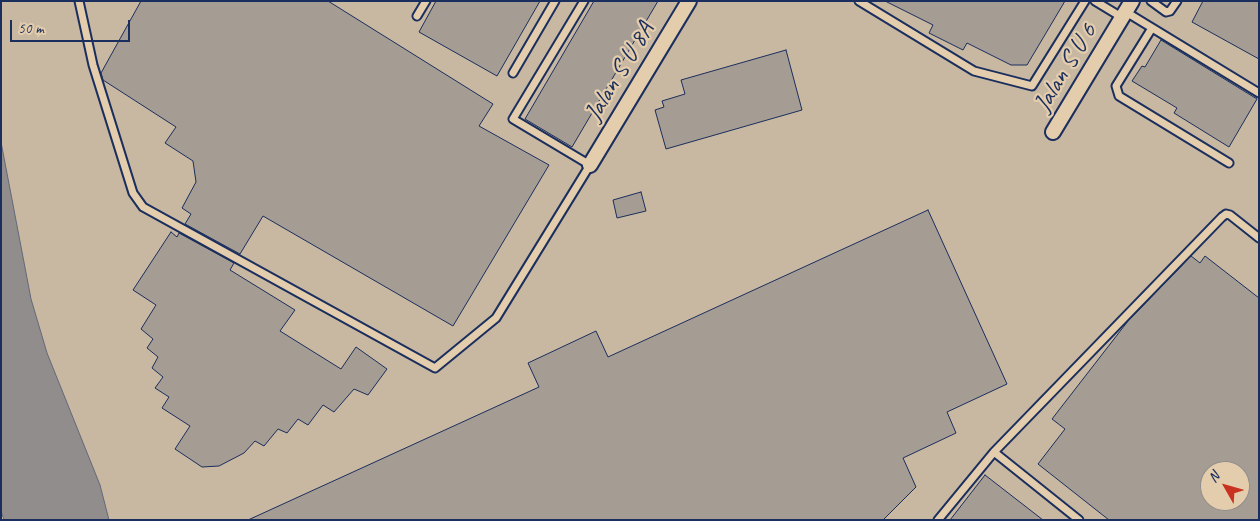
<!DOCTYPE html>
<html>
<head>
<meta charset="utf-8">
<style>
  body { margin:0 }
  #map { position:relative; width:1260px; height:521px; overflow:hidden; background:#d7c3a7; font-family:Caveat,sans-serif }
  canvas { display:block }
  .frame { position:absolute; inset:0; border:2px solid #1b2f5e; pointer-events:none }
  .north { position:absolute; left:1200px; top:461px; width:50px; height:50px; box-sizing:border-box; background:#e3cdac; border:1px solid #938e8d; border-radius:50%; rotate:308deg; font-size:14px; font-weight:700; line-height:20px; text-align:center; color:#1b2f5e }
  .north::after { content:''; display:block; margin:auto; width:18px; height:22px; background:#c8321e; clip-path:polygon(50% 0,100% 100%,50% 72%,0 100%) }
  .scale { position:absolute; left:10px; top:20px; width:120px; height:22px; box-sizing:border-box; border:2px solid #1b2f5e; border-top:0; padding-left:6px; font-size:15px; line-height:18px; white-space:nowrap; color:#1b2f5e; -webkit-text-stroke:4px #e3cdac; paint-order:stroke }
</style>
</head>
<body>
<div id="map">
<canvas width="1260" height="521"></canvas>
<div class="frame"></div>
<div class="north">N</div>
<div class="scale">50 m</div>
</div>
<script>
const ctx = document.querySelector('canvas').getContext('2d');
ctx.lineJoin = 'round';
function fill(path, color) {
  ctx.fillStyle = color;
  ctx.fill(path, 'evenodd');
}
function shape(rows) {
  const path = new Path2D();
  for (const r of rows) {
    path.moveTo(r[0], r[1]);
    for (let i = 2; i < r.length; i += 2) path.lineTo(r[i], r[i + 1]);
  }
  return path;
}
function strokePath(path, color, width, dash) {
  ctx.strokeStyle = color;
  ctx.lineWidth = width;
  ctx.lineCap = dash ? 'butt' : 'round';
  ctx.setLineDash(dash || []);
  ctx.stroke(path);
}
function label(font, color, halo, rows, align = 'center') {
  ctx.font = font + ' Caveat,sans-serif';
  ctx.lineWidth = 4.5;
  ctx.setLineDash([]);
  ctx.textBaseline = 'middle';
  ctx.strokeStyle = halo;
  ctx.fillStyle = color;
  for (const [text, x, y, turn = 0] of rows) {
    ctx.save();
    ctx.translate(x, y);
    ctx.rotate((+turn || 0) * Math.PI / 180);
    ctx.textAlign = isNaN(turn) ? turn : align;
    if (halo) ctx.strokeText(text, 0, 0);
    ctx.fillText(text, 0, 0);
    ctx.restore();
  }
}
fill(shape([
  [1,1,1259,1,1259,520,109,520,100,485,47,353,31,299,1,142],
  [1210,471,1240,471,1240,501,1210,501]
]), '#c8b7a1');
const water = shape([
  [1,142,31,299,47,353,100,485,109,520,4,520,1,511,1,142]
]);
fill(water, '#918d8d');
strokePath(water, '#62677a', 1);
const building = shape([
  [141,1,328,1,493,104,479,126,549,165,453,326,263,216,240,254,185,224,191,214,182,208,196,182,193,161,165,143,176,127,103,80,101,73,141,1],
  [436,1,540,1,497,76,419,32,436,1],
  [594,1,658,1,572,147,525,119,594,1],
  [885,1,1065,1,1027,65,1011,65,967,43,963,50,929,33,933,25,885,1],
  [1203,1,1259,1,1259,59,1192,22,1203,1],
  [1161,40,1257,99,1229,147,1174,113,1177,108,1132,81,1142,66,1145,67,1161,40],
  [786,50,802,110,666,149,655,110,664,107,662,101,685,94,681,80,786,50],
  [641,192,646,211,617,218,613,200,641,192],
  [928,210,1007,384,947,412,956,433,903,458,916,487,883,520,248,520,539,387,528,363,596,331,608,357,928,210],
  [171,232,177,237,179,233,234,263,230,270,295,310,280,331,341,369,356,347,387,369,368,395,354,389,334,412,323,405,308,425,298,419,287,433,278,429,264,446,255,441,244,453,219,466,202,467,175,449,190,426,162,408,169,397,155,388,163,377,152,368,158,357,147,348,153,339,141,329,156,305,133,290,171,232],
  [1191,256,1200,263,1205,256,1259,298,1259,520,1109,520,1038,464,1065,429,1052,419,1128,321,1191,256],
  [1210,471,1240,471,1240,501,1210,501,1210,471],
  [985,475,1043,520,950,520,985,475]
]);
fill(building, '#a59c93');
strokePath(building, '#1b2f5e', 1);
const lane = shape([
  [79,1,93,65,133,193,143,207,435,368,496,318,590,165,513,119,584,1],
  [859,1,974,71,1032,86,1085,1],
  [1095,1,1123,18],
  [1151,1,1166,12,1170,11,1177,1],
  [1126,12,1259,93],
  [417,16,426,1],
  [1152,28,1116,86,1119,96,1229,163],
  [513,73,555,1],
  [994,452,1079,520],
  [938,520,994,452,1222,217,1226,214,1230,215,1259,238]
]);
const street = shape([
  [1053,132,1132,1],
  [590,165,689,1]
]);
strokePath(lane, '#1b2f5e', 11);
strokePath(street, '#1b2f5e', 18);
strokePath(lane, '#e3cdac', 7);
strokePath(street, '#e3cdac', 14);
label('25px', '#1b2f5e', '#e3cdac', [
  ["Jalan S U 6",1066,68,-59],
  ["Jalan S U 8A",620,72,-59]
]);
</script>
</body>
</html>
